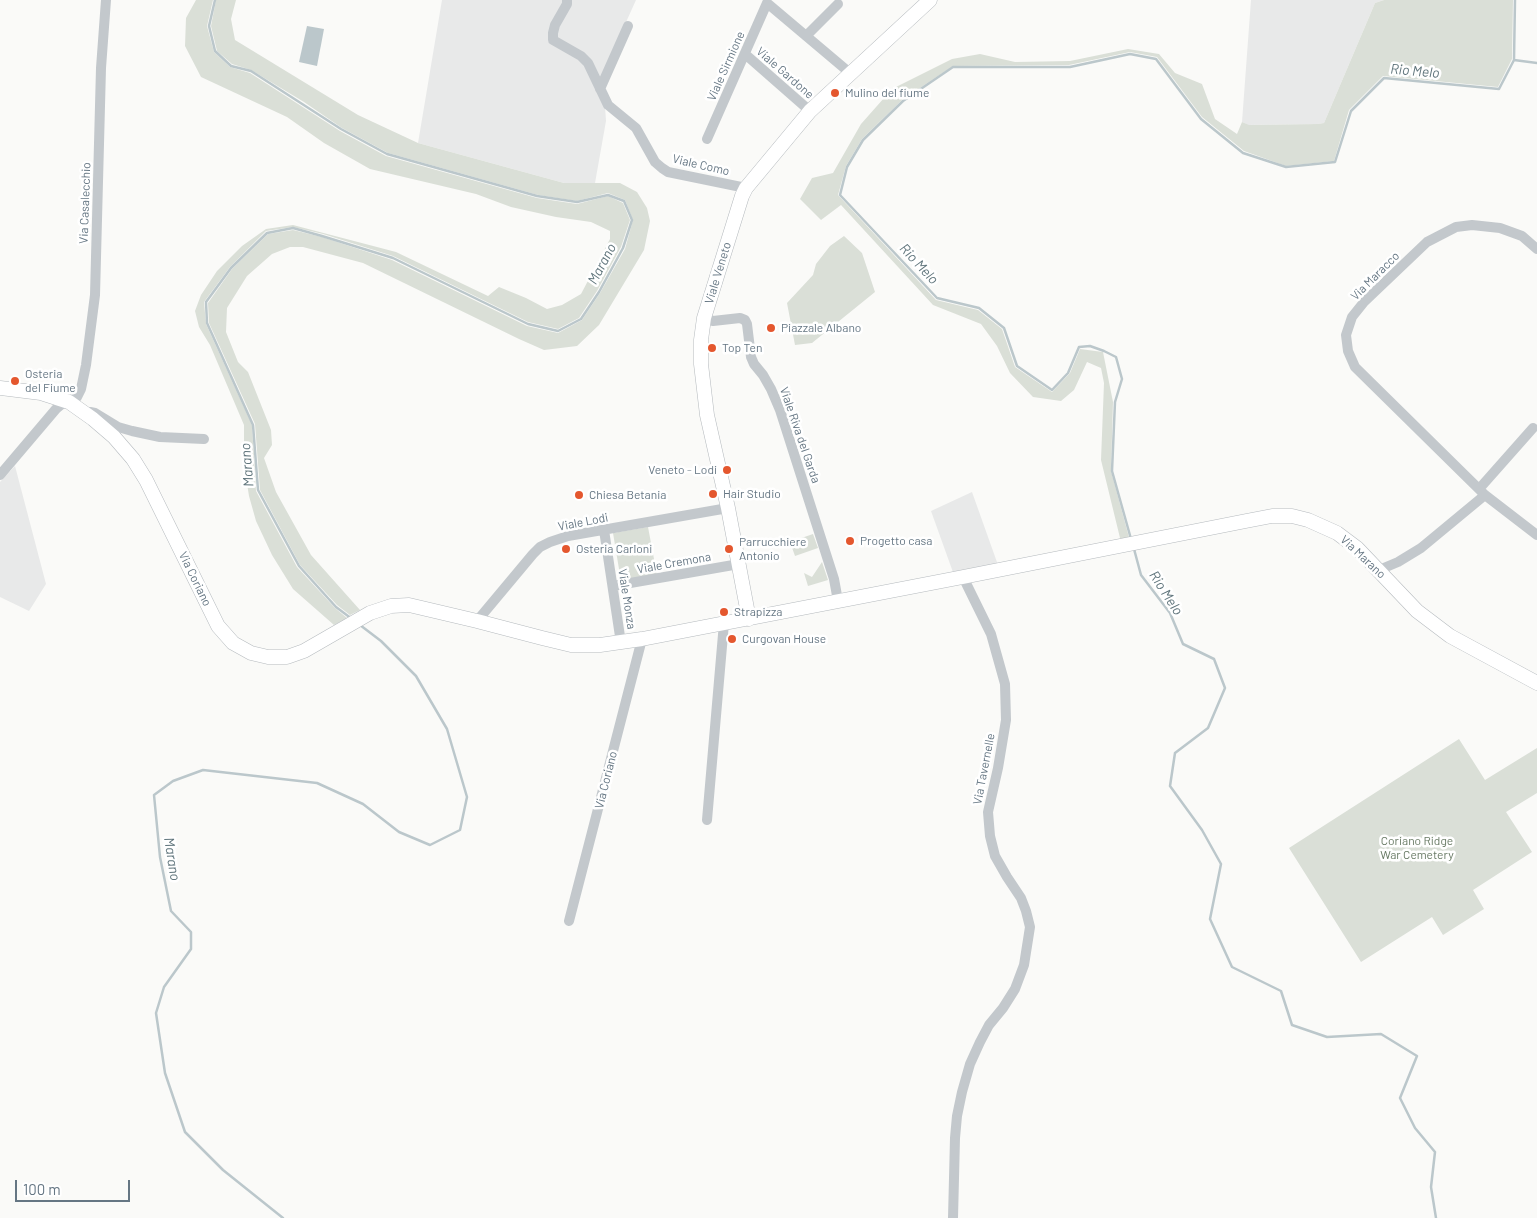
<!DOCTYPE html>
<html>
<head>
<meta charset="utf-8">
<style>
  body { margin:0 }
  #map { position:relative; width:1537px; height:1218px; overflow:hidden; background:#fafaf8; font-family:Barlow,sans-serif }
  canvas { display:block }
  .scale { position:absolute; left:15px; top:1180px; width:115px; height:22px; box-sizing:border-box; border:2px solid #657683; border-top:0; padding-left:6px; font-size:15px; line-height:18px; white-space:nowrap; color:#657683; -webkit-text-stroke:4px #fff; paint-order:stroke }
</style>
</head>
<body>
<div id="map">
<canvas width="1537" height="1218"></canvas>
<div class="scale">100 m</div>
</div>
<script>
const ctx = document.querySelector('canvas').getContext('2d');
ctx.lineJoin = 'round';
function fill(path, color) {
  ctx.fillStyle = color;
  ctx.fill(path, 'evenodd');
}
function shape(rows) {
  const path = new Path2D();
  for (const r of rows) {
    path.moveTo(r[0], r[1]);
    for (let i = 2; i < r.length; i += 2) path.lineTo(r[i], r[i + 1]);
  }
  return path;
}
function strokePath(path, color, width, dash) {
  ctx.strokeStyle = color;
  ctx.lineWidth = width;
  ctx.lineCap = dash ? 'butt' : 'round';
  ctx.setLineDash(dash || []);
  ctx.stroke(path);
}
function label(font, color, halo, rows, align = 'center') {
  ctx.font = font + ' Barlow,sans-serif';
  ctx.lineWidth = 5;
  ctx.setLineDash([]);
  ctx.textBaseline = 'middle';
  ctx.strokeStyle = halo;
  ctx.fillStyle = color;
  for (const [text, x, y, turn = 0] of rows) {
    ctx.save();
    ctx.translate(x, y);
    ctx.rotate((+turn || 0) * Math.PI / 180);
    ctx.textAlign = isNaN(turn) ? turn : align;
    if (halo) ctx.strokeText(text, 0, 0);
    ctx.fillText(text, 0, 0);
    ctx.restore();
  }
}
fill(shape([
  [442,0,564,0,549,33,586,65,605,106,606,121,595,183,564,183,418,143],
  [570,0,636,0,600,80,558,40,558,26],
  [1251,0,1384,0,1375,3,1324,123,1318,124,1248,125,1242,122],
  [15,466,46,584,29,611,0,597,0,482],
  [972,492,998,565,954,575,931,511]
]), '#e8e9e9');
fill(shape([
  [196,0,213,0,207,26,214,52,230,67,250,73,340,131,386,156,537,198,577,204,608,196,623,203,630,220,621,247,597,291,579,318,558,329,528,322,393,256,323,234,293,227,266,231,230,267,204,302,206,324,252,425,256,491,297,567,335,608,347,618,334,625,293,589,272,555,256,521,249,496,244,465,244,425,210,345,199,327,195,311,201,295,217,271,242,246,266,229,293,225,396,252,488,296,499,287,526,298,547,309,562,305,581,294,610,239,610,231,591,222,556,217,511,207,476,194,370,169,324,143,287,117,201,77,185,46,186,18],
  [216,0,236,0,231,19,235,40,358,115,418,143,564,183,620,183,637,192,647,208,650,221,644,250,599,325,577,346,544,350,519,339,363,263,303,247,290,247,272,254,247,276,227,308,226,332,238,362,248,372,271,430,272,445,264,458,276,492,311,555,360,610,350,615,337,605,300,565,260,490,255,424,209,323,208,303,232,269,268,234,293,230,322,237,392,260,527,326,558,333,582,320,600,293,625,249,633,220,625,200,608,193,577,201,538,195,388,153,342,128,304,102,251,70,232,64,217,51,211,26],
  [1384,0,1513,0,1512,59,1498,87,1383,76,1349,110,1334,161,1286,166,1244,151,1202,117,1157,57,1130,52,1069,65,953,66,902,100,862,139,846,166,838,195,936,300,978,310,1002,329,1015,367,1052,392,1070,373,1080,349,1103,352,1113,402,1111,471,1130,541,1121,542,1101,460,1104,383,1101,368,1087,362,1074,390,1061,401,1033,397,1010,373,997,346,981,324,933,305,841,205,821,220,800,199,812,178,833,173,861,124,892,89,952,59,980,54,1015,62,1070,61,1128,49,1159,54,1175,73,1202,84,1215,119,1237,134,1242,122,1249,125,1318,124,1324,123,1375,3],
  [844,236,862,253,875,292,812,343,795,345,787,303,813,275,816,264,830,246],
  [648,527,657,575,621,581,613,533],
  [813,534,818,548,795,556,790,542],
  [822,562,828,580,808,586,804,573,812,577],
  [1459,739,1485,780,1537,748,1537,793,1506,812,1532,852,1473,890,1484,909,1443,935,1432,917,1361,962,1289,848]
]), '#dadfd7');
fill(shape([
  [307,26,324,29,317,66,299,62]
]), '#bbc7cb');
strokePath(shape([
  [215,0,209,26,215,51,231,66,251,71,341,129,387,154,537,196,577,202,608,195,624,201,632,220,623,248,599,292,581,319,558,331,528,324,393,258,322,236,293,228,267,233,231,268,206,302,207,323,253,425,258,490,299,566,336,607,352,619],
  [1514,60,1537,63],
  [1131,539,1112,471,1115,402,1122,379,1116,357,1104,351,1090,346,1079,347,1068,373,1052,390,1017,366,1004,328,979,308,937,298,840,195,847,167,863,140,903,101,953,67,1070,67,1130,54,1156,59,1201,119,1243,153,1286,167,1335,162,1351,111,1384,78,1499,89,1514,60,1515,0],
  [1134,549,1141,575,1170,613,1183,644,1214,659,1225,688,1208,728,1175,753,1170,786,1202,830,1221,864,1210,919,1232,967,1281,991,1292,1025,1327,1037,1381,1034,1417,1056,1400,1098,1415,1128,1435,1152,1431,1187,1436,1218],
  [283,1218,223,1170,185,1132,165,1073,156,1013,164,987,191,949,191,932,171,911,160,857,154,795,173,781,203,770,317,783,363,804,399,832,430,845,460,830,467,797,447,729,416,676,381,641,360,625]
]), '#bbc7cb', 2.5);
const major = shape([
  [0,388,41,393,69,402,93,419,114,437,133,459,146,480,218,626,233,643,251,653,268,657,287,657,304,651,370,613,391,606,409,605,477,621,542,638,571,645,600,645,642,639,963,577,1246,521,1272,516,1292,516,1308,520,1337,533,1357,548,1417,611,1450,636,1537,683],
  [749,619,728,508,707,415,701,364,701,340,704,318,742,196,746,188,810,111,930,0]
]);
strokePath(major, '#b5babe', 15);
strokePath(shape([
  [567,0,567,4,555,25,553,33,553,40,581,56,588,63,608,105,636,128,655,162,662,168,668,172,746,188],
  [806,36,838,4],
  [745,54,810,111],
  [600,89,628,26],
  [707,139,767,3,850,73],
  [1537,249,1522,236,1500,228,1472,225,1456,227,1427,242,1364,302,1352,317,1346,335,1348,351,1355,367,1485,495,1537,535],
  [704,318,713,321,740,318,745,320,747,324,751,357,754,364,763,375,771,389,780,410,834,579,838,601],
  [90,412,95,413,118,427,132,431,160,437,204,439],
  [0,475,56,409,62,404,69,402,77,397,81,389,86,365,95,295,101,68,106,0],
  [1479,489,1533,428],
  [604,530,621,643],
  [1379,570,1398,562,1421,548,1485,495],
  [613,586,739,564],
  [477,621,533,554,540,547,550,542,568,536,728,508],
  [707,820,724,623],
  [569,921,642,639],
  [953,1218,955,1138,957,1116,962,1092,970,1064,980,1042,989,1025,1003,1008,1015,989,1024,965,1030,927,1026,911,1021,898,1007,877,995,856,990,836,988,812,998,768,1006,720,1005,684,991,634,963,577]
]), '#c3c8cc', 10);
strokePath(major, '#fff', 14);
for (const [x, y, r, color] of [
  [835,93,5,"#e4572e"],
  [771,328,5,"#e4572e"],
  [712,348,5,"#e4572e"],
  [15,381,5,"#e4572e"],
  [727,470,5,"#e4572e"],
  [713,494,5,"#e4572e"],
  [579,495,5,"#e4572e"],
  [850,541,5,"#e4572e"],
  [566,549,5,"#e4572e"],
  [729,549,5,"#e4572e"],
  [724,612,5,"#e4572e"],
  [732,639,5,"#e4572e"]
]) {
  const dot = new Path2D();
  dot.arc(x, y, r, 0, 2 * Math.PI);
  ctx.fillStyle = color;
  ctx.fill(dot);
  strokePath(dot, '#fff', 2);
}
label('12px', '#657683', '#fff', [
  ["Viale Sirmione",726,66,-66],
  ["Viale Gardone",785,73,41],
  ["Viale Como",701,165,13],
  ["Via Casalecchio",85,203,-88],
  ["Viale Veneto",718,273,-73],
  ["Via Maracco",1375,276,-45],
  ["Viale Riva del Garda",800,435,71],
  ["Viale Lodi",583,522,-11],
  ["Via Marano",1363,557,43],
  ["Viale Cremona",674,563,-10],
  ["Via Coriano",195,579,64],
  ["Viale Monza",627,599,81],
  ["Via Tavernelle",984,769,-79],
  ["Via Coriano",606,780,-76]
]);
label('12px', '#657683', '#fff', [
  ["Mulino del fiume",845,93],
  ["Piazzale Albano",781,328],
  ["Top Ten",722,348],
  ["Osteria",25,374],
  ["del Fiume",25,388],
  ["Veneto - Lodi",717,470,"right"],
  ["Hair Studio",723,494],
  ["Chiesa Betania",589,495],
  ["Progetto casa",860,541],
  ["Parrucchiere",739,542],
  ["Antonio",739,556],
  ["Osteria Carloni",576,549],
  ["Strapizza",734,612],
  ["Curgovan House",742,639]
], 'left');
label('12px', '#687a64', '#fff', [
  ["Coriano Ridge",1417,841],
  ["War Cemetery",1417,855]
]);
label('italic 14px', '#60757c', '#fff', [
  ["Rio Melo",1415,71,5],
  ["Marano",602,264,-62],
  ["Rio Melo",919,264,47],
  ["Marano",247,465,-95],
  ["Rio Melo",1166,593,57],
  ["Marano",172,859,81]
]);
</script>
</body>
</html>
